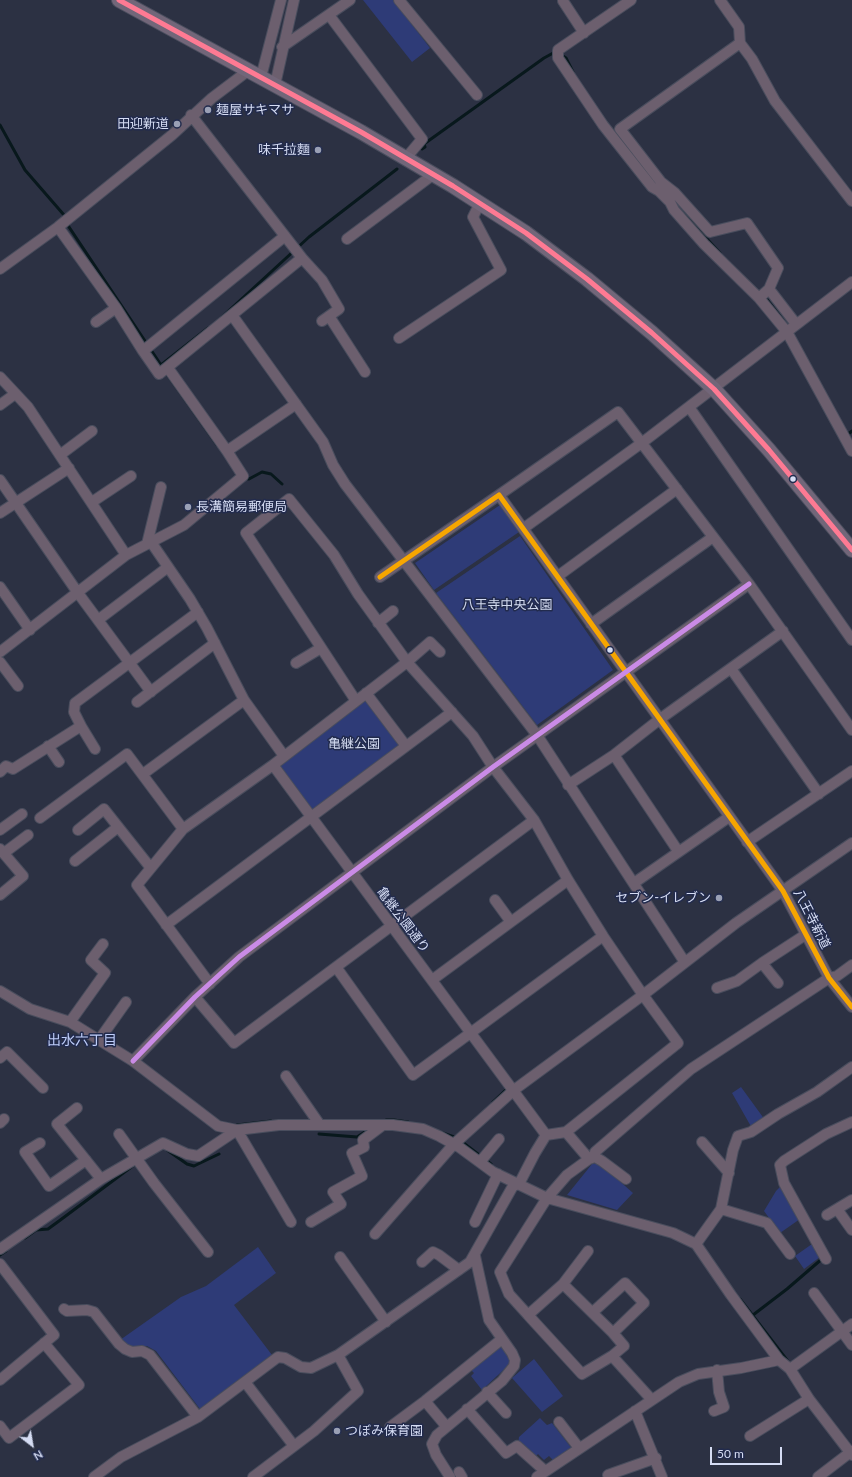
<!DOCTYPE html>
<html>
<head>
<meta charset="utf-8">
<style>
  body { margin:0 }
  #map { position:relative; width:852px; height:1477px; overflow:hidden; background:#2c3143; font-family:Lato,sans-serif }
  canvas { display:block }
  .north { position:absolute; left:12px; top:1425px; width:40px; height:40px; -webkit-text-stroke:3px #222b4d; paint-order:stroke; rotate:149deg; font-size:11px; font-weight:700; line-height:16px; text-align:center; color:#d5dcf3 }
  .north::after { content:''; display:block; margin:auto; width:14px; height:18px; background:#d5dcf3; clip-path:polygon(50% 0,100% 100%,50% 72%,0 100%) }
  .scale { position:absolute; left:710px; top:1447px; width:72px; height:18px; box-sizing:border-box; border:2px solid #d5dcf3; border-top:0; padding-left:5px; font-size:12px; line-height:14px; white-space:nowrap; color:#d5dcf3; -webkit-text-stroke:3px #222b4d; paint-order:stroke }
</style>
</head>
<body>
<div id="map">
<canvas width="852" height="1477"></canvas>
<div class="north">N</div>
<div class="scale">50 m</div>
</div>
<script>
const ctx = document.querySelector('canvas').getContext('2d');
ctx.lineJoin = 'round';
function fill(path, color) {
  ctx.fillStyle = color;
  ctx.fill(path, 'evenodd');
}
function shape(rows) {
  const path = new Path2D();
  for (const r of rows) {
    path.moveTo(r[0], r[1]);
    for (let i = 2; i < r.length; i += 2) path.lineTo(r[i], r[i + 1]);
  }
  return path;
}
function strokePath(path, color, width, dash) {
  ctx.strokeStyle = color;
  ctx.lineWidth = width;
  ctx.lineCap = dash ? 'butt' : 'round';
  ctx.setLineDash(dash || []);
  ctx.stroke(path);
}
function label(font, color, halo, rows, align = 'center') {
  ctx.font = font + ' Lato,"Noto Sans JP",sans-serif';
  ctx.lineWidth = 3;
  ctx.setLineDash([]);
  ctx.textBaseline = 'middle';
  ctx.strokeStyle = halo;
  ctx.fillStyle = color;
  for (const [text, x, y, turn = 0] of rows) {
    ctx.save();
    ctx.translate(x, y);
    ctx.rotate((+turn || 0) * Math.PI / 180);
    ctx.textAlign = isNaN(turn) ? turn : align;
    if (halo) ctx.strokeText(text, 0, 0);
    ctx.fillText(text, 0, 0);
    ctx.restore();
  }
}
fill(shape([
  [363,0,393,0,430,48,412,62],
  [500,505,519,532,434,590,415,563],
  [520,536,613,670,537,725,436,593],
  [366,697,401,746,312,813,277,765],
  [741,1087,765,1120,753,1130,732,1093],
  [599,1163,633,1193,617,1210,567,1195,592,1164],
  [780,1187,800,1219,780,1233,764,1211,776,1191],
  [812,1244,820,1257,804,1269,795,1256],
  [258,1247,276,1273,234,1305,272,1355,200,1409,156,1351,147,1346,130,1346,120,1340,181,1297,206,1286],
  [500,1344,513,1361,482,1390,471,1376,474,1373,470,1369],
  [534,1359,563,1396,542,1412,512,1378],
  [540,1418,547,1425,552,1423,573,1450,556,1463,549,1456,544,1460,538,1454,535,1457,518,1444,519,1437]
]), '#2e3b77');
strokePath(shape([
  [560,54,566,58,573,72],
  [0,125,25,170,64,215,69,227,163,368],
  [422,149,425,147,424,144,431,139,544,58,555,52],
  [683,213,720,253],
  [764,296,783,320],
  [222,317,309,237,397,169],
  [161,365,208,328],
  [166,373,217,445],
  [848,434,852,431],
  [244,478,249,479,262,472,271,474,282,484],
  [493,1102,509,1087],
  [386,1120,394,1120,408,1122],
  [237,1125,271,1121],
  [440,1132,457,1138,491,1164],
  [319,1134,357,1137,371,1128],
  [167,1150,187,1164,194,1166,219,1154],
  [25,1238,36,1230,48,1229,59,1221,134,1165],
  [0,1255,6,1251],
  [740,1299,790,1364],
  [753,1315,787,1289,823,1258]
]), '#08181c', 3);
const minor = shape([
  [399,0,477,95],
  [631,0,558,50,558,58,603,125,652,187,659,191,670,202,674,210,704,244,759,298],
  [720,0,739,27,740,43],
  [563,1,584,33],
  [329,15,422,139,406,158],
  [282,47,350,0],
  [261,77,281,0],
  [275,85,294,0],
  [852,201,775,101,752,59,740,43,620,129,661,182,675,193,710,232,747,223,778,268,769,289,759,298,787,332,852,451],
  [58,227,116,308,143,351,285,236],
  [347,239,434,174],
  [302,258,322,280,339,309,322,321],
  [0,269,58,227,172,135,212,98,249,70],
  [769,289,796,324],
  [232,315,323,442,333,465,345,484,537,735,684,961],
  [329,316,365,372],
  [96,322,116,308],
  [399,338,501,270,473,217,480,203],
  [143,351,159,374,302,258,191,115],
  [168,368,227,451,296,404],
  [0,377,28,407,126,555,0,652],
  [0,405,15,394],
  [689,407,852,640],
  [60,455,92,431],
  [0,480,78,593,151,692],
  [499,495,618,412,749,584,852,730],
  [92,502,131,476],
  [0,513,69,468],
  [524,528,643,442,852,282],
  [151,542,190,599,207,628,244,700,284,756],
  [147,544,161,487],
  [126,555,184,525,243,476,227,451],
  [558,576,677,489],
  [380,577,499,495,783,891,829,978,852,1007],
  [0,587,30,630],
  [98,620,168,567],
  [378,623,393,611],
  [591,624,713,537],
  [0,662,18,686],
  [296,663,321,648],
  [732,670,819,794],
  [366,693,406,746],
  [356,701,246,533,289,499,334,555,358,594,407,662,473,736,493,767,534,820,568,880,603,936,643,995,678,1043,566,1132,589,1159,595,1157,602,1161,626,1179],
  [137,702,215,643],
  [81,726,95,749],
  [48,746,59,762],
  [614,755,678,851],
  [0,772,6,766,13,769,81,726,74,712,75,703,198,612],
  [143,774,244,700],
  [568,785,614,755,660,719,783,631],
  [40,818,127,754,183,829],
  [534,820,336,967,413,1075,603,936],
  [0,830,22,814],
  [78,830,104,809,150,867],
  [747,842,852,771],
  [0,849,23,876,0,895],
  [4,853,28,835],
  [75,861,118,827],
  [634,883,729,817],
  [495,900,511,922],
  [166,925,452,712],
  [762,963,805,935],
  [432,980,568,880],
  [210,984,137,885,183,829,273,765,407,662,430,642,440,652],
  [717,988,737,981,762,963,778,983],
  [0,991,30,1009,70,1022,99,1040,133,1061,218,1126,237,1130,279,1125,393,1125,423,1129,439,1136,459,1147,493,1172,547,1198,673,1233,696,1244,731,1295,779,1360,790,1369,809,1399,852,1455],
  [195,997,234,1043,336,967],
  [70,1022,105,973,91,960,103,944],
  [99,1040,126,1002],
  [0,1058,7,1052,43,1088],
  [133,1061,195,997,239,957,493,767,749,584],
  [286,1076,320,1125],
  [77,1108,57,1124,101,1179],
  [0,1123,4,1119],
  [237,1130,291,1222],
  [119,1134,154,1183,208,1252],
  [546,1135,566,1132],
  [702,1142,729,1173],
  [40,1143,25,1152,49,1186,86,1160],
  [595,1157,595,1152,691,1069,829,978,837,976,852,965],
  [480,1162,499,1139],
  [721,1209,767,1223,790,1254],
  [837,1209,852,1230],
  [827,1215,852,1200],
  [311,1222,341,1204,333,1192,362,1176,352,1153,364,1147,363,1140,383,1125],
  [475,1222,498,1174],
  [375,1234,454,1144,514,1090,643,995,736,923,852,843],
  [696,1244,721,1209,733,1150,738,1136,751,1132,778,1114,817,1092,852,1067],
  [0,1249,101,1179,163,1143,187,1154,198,1156,237,1130],
  [588,1251,563,1284,528,1315,582,1374,612,1356,652,1400],
  [340,1257,386,1322],
  [826,1259,784,1183,780,1165,784,1161,826,1134,852,1122],
  [422,1262,433,1252,439,1255,459,1270],
  [0,1264,54,1335,0,1380],
  [563,1284,613,1333],
  [814,1293,852,1345],
  [64,1309,67,1311,87,1310,94,1312,119,1344,125,1349,132,1352,142,1351,150,1355,198,1417],
  [593,1312,625,1283,644,1303,613,1333,624,1346,612,1356],
  [528,1315,509,1294,500,1272,547,1198,567,1175,589,1159],
  [790,1369,852,1324],
  [245,1382,294,1446],
  [487,1392,506,1413],
  [425,1401,446,1426],
  [467,1409,506,1453,517,1446,545,1471],
  [635,1411,662,1477],
  [714,1411,724,1407,719,1392,717,1370],
  [559,1422,579,1448],
  [0,1426,9,1438,79,1385,44,1343],
  [390,1427,425,1401,502,1339],
  [750,1436,809,1399],
  [459,1472,462,1477],
  [94,1477,121,1457,198,1417,278,1357,285,1358,301,1367,311,1368,338,1355,470,1262,513,1186,519,1184,535,1153,546,1135,273,765],
  [253,1477,314,1431,358,1391,338,1355],
  [450,1477,436,1455,432,1444,437,1435,502,1381,514,1366,515,1360,512,1353,489,1320,475,1256],
  [537,1477,679,1382,698,1374,741,1368,779,1360],
  [609,1477,608,1475,656,1458],
  [818,1477,852,1451]
]);
const highway = shape([
  [119,0,361,132,453,186,526,233,587,279,652,333,714,389,769,450,852,550]
]);
strokePath(minor, '#494d5d', 12);
strokePath(highway, '#494d5d', 16);
strokePath(minor, '#6c5f6e', 10);
strokePath(highway, '#726679', 14);
strokePath(shape([
  [119,0,361,132,453,186,526,233,587,279,652,333,714,389,769,450,852,550]
]), '#fe7a93', 5);
strokePath(shape([
  [380,577,499,495,783,891,829,978,852,1007]
]), '#f7a600', 5);
strokePath(shape([
  [133,1061,195,997,239,957,493,767,749,584]
]), '#ca8be6', 5);
for (const [x, y, r, color] of [
  [208,110,4,"#9aa0b5"],
  [177,124,4,"#9aa0b5"],
  [318,150,4,"#9aa0b5"],
  [793,479,3.5,"#d5dcf3"],
  [188,507,4,"#9aa0b5"],
  [610,650,3.5,"#d5dcf3"],
  [719,898,4,"#9aa0b5"],
  [337,1431,4,"#9aa0b5"]
]) {
  const dot = new Path2D();
  dot.arc(x, y, r, 0, 2 * Math.PI);
  ctx.fillStyle = color;
  ctx.fill(dot);
  strokePath(dot, '#222b4d', 1.5);
}
label('13px', '#d5dcf3', '#222b4d', [
  ["麺屋サキマサ",216,110],
  ["田迎新道",169,124,"right"],
  ["味千拉麵",310,150,"right"],
  ["長溝簡易郵便局",196,507],
  ["セブン-イレブン",711,898,"right"],
  ["つぼみ保育園",345,1431]
], 'left');
label('13px', '#d2daef', '#222b4d', [
  ["八王寺中央公園",507,605],
  ["亀継公園",354,744]
]);
label('13px', '#d5dcf3', '#222b4d', [
  ["八王寺新道",812,919,63],
  ["亀継公園通り",403,920,53]
]);
label('14px', '#bfcefa', '#222b4d', [
  ["出水六丁目",82,1040]
]);
</script>
</body>
</html>
